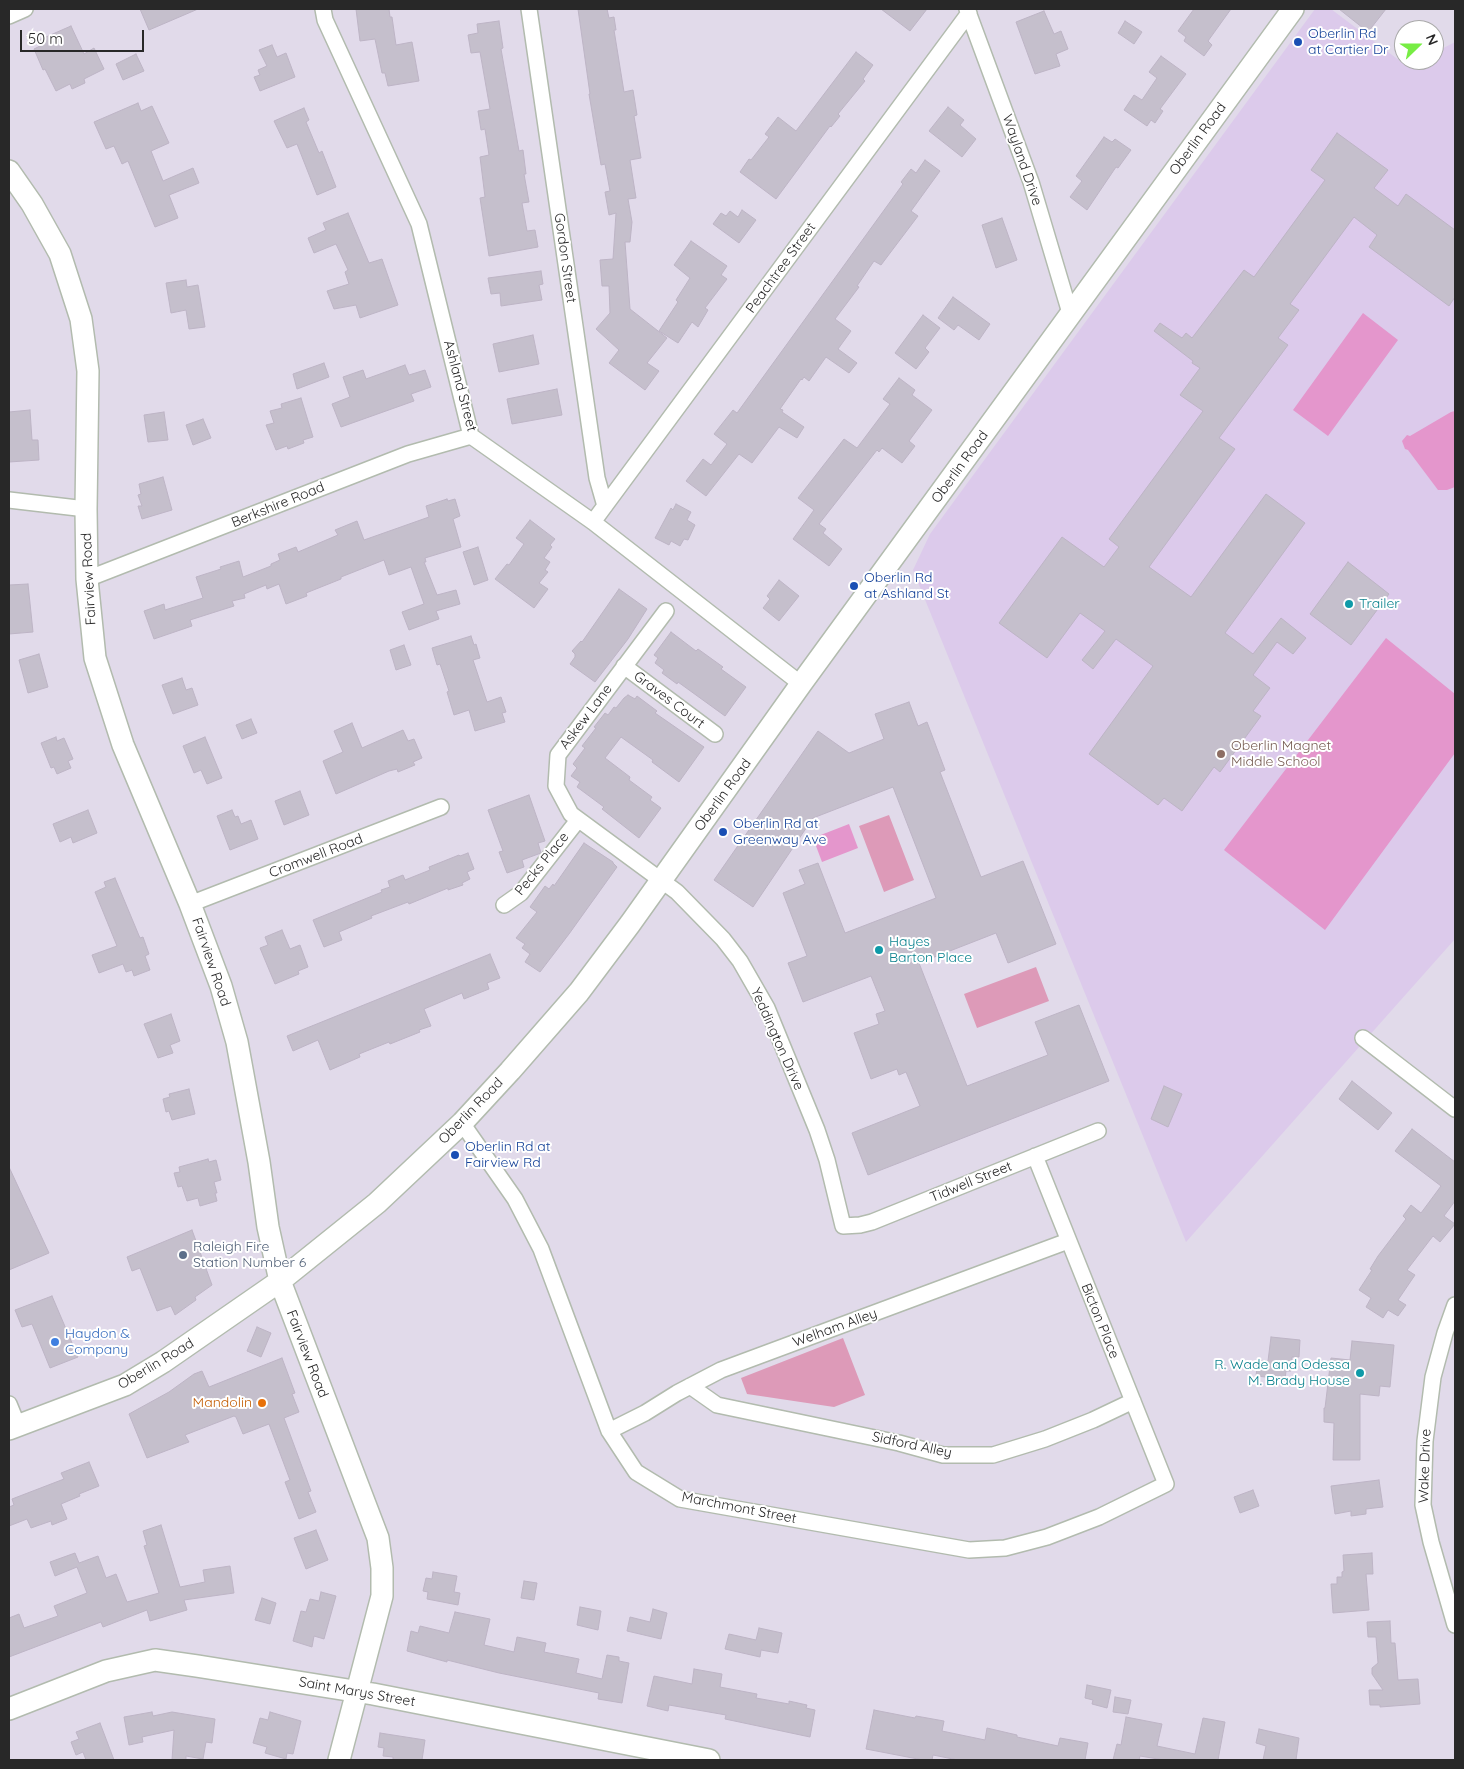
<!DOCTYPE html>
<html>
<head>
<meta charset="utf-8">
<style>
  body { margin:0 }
  #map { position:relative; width:1464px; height:1769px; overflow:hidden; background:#e1daea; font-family:Quicksand,sans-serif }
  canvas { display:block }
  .frame { position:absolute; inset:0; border:10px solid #282828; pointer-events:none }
  .north { position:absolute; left:1394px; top:20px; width:50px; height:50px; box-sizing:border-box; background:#fff; border:1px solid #a9a9a9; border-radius:50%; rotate:68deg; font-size:14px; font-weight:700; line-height:20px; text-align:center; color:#282828 }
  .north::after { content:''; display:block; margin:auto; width:18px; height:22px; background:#77ed44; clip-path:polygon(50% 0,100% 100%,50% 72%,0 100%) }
  .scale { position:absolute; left:20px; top:30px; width:124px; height:22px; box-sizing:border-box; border:2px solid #282828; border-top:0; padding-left:6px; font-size:15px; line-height:18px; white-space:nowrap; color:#282828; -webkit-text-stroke:4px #fff; paint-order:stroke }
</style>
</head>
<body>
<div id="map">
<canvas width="1464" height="1769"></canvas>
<div class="frame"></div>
<div class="north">N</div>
<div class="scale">50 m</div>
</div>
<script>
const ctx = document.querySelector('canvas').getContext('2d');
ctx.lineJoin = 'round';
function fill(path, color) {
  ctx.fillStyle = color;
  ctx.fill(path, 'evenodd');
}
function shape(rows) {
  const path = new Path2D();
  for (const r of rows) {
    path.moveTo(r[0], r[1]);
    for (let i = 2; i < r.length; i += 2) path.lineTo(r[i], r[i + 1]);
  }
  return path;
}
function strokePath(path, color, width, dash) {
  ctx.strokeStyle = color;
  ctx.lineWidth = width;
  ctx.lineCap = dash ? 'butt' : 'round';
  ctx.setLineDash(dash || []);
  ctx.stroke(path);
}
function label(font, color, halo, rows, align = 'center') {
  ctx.font = font + ' Quicksand,sans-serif';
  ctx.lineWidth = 4;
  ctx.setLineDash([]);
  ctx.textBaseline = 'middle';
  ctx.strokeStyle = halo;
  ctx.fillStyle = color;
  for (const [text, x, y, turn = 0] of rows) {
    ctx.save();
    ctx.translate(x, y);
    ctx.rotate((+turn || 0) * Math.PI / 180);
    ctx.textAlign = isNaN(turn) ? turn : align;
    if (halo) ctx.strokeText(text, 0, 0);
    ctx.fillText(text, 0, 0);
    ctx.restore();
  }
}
fill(shape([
  [1315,9,1331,9,1408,67,1421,60,1434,60,1434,53,1455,42,1455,939,1186,1242,913,570,930,534]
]), '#dccaeb');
fill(shape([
  [889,815,914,880,884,892,859,826],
  [1036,967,1049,1001,977,1028,964,994],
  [843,1338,865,1395,834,1407,747,1394,741,1378]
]), '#dd9ab8');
fill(shape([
  [1363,313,1398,340,1328,436,1293,410],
  [1455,411,1455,487,1447,490,1438,490,1408,450,1405,449,1402,441,1407,435,1410,436,1451,412],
  [1386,638,1455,694,1455,753,1325,930,1224,850],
  [849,824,858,848,822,862,813,838]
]), '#e496cc');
const building = shape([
  [140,9,198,9,149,30,140,9],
  [356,9,389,9,390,17,392,17,396,45,412,42,419,81,388,86,385,73,382,73,375,39,360,41,356,9],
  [578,9,607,9,609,18,614,17,616,30,614,30,624,92,633,90,637,115,634,116,641,158,630,160,636,198,628,199,632,222,630,242,625,242,630,309,667,338,647,363,659,371,645,390,609,363,619,350,596,329,610,313,609,286,602,286,600,260,613,259,616,213,609,215,605,192,610,191,605,164,601,165,589,94,590,94,578,9],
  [881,9,927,9,910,31,881,9],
  [1194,9,1231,9,1208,41,1212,45,1204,56,1184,41,1186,37,1178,31,1194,9],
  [1339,9,1386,9,1368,32,1339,9],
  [1044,11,1054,34,1061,31,1068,49,1056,54,1060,66,1035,74,1016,22,1044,11],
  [499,21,503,48,501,49,519,151,523,150,526,174,524,174,529,202,522,203,527,231,535,230,538,247,489,256,480,198,485,197,480,157,489,155,485,129,481,130,478,111,490,109,480,52,471,53,468,35,478,33,477,24,499,21],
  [1125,21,1142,32,1134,44,1118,33,1125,21],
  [71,26,84,54,94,48,104,69,84,79,85,83,72,89,70,84,56,91,45,69,43,70,34,49,42,45,39,40,71,26],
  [272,45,277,57,286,53,295,77,260,91,254,77,260,75,258,70,267,66,259,50,272,45],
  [856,52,873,65,863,79,865,81,838,114,840,116,831,127,830,126,776,199,740,172,749,159,751,160,769,137,765,134,778,117,796,131,856,52],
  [136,54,144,71,123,80,116,64,136,54],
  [1161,56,1186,74,1160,109,1163,111,1155,123,1151,120,1147,126,1124,110,1134,95,1142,100,1157,78,1149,72,1161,56],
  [138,103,141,111,152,106,169,143,151,151,163,181,193,168,199,183,169,195,178,218,155,227,128,161,122,164,114,146,106,149,94,122,138,103],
  [948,107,964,120,960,125,976,139,962,157,929,131,948,107],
  [304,108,309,120,306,122,319,153,322,151,336,187,317,195,297,144,287,148,274,121,304,108],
  [1337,133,1388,170,1374,188,1398,206,1406,194,1455,230,1455,297,1449,306,1369,247,1377,235,1354,217,1290,304,1299,310,1278,338,1288,345,1219,438,1235,449,1149,567,1191,597,1266,494,1305,523,1225,633,1253,654,1281,618,1306,638,1293,654,1277,642,1253,675,1270,688,1253,711,1261,716,1220,772,1214,767,1182,811,1164,798,1158,805,1089,754,1153,666,1116,639,1093,669,1082,660,1105,631,1080,613,1047,658,999,623,1062,537,1104,567,1119,547,1109,539,1203,411,1180,395,1200,368,1192,363,1193,361,1154,331,1160,323,1182,338,1186,333,1192,338,1244,270,1254,277,1325,180,1311,170,1337,133],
  [1104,137,1112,142,1115,139,1131,150,1118,168,1116,167,1087,210,1070,197,1082,181,1076,176,1104,137],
  [925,160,940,171,911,211,918,216,881,265,874,261,857,286,859,287,835,319,851,331,838,349,857,363,849,373,826,357,809,381,804,377,802,380,801,379,780,409,783,410,782,412,804,427,797,438,779,427,752,463,739,454,706,496,686,481,703,459,711,465,727,444,714,434,733,410,737,413,903,184,901,182,911,169,916,173,925,160],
  [742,210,756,220,739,243,713,224,721,213,726,216,730,211,738,217,742,210],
  [348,213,369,263,382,259,398,305,360,318,356,305,334,309,327,291,349,284,345,272,348,270,336,244,314,253,308,238,326,230,323,223,348,213],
  [1002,218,1017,260,996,268,982,225,1002,218],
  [691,241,727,266,721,275,727,279,705,308,708,310,698,327,692,322,678,343,659,331,678,302,676,300,690,278,674,265,691,241],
  [541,271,543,284,539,285,542,300,501,306,500,293,491,294,488,278,541,271],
  [186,280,187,287,198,285,205,327,189,329,186,310,171,313,166,283,186,280],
  [953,297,990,324,979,340,958,325,954,330,938,318,953,297],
  [923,315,940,328,925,348,929,352,916,369,895,353,923,315],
  [533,335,539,364,499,372,493,344,533,335],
  [324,363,329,377,297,389,293,374,324,363],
  [405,365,409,375,425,370,431,387,411,394,414,401,341,427,332,404,350,397,343,377,363,370,366,379,405,365],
  [899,378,915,390,912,395,932,410,909,441,915,446,902,463,882,448,879,452,877,450,819,524,826,529,823,533,842,549,829,566,793,539,814,510,798,498,844,439,857,448,890,404,883,399,899,378],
  [557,389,562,415,512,424,507,399,557,389],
  [301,398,313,437,303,440,304,443,288,449,287,446,276,450,266,425,274,423,270,411,282,408,281,404,301,398],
  [30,410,32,440,38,440,39,460,9,462,9,412,30,410],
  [164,412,168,440,148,442,144,415,164,412],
  [203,419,211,438,193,445,186,425,203,419],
  [163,477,172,510,142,519,138,506,142,506,138,495,141,494,139,484,163,477],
  [447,499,448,501,455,499,460,516,453,519,461,547,425,558,426,562,424,562,437,595,456,590,460,604,436,611,439,619,409,630,402,612,424,604,411,567,389,575,384,560,341,577,341,579,306,593,307,596,286,604,279,584,267,589,266,585,244,594,245,598,232,601,234,606,190,620,192,626,154,639,144,611,164,604,165,610,203,598,196,577,221,569,220,567,239,561,243,577,271,566,271,564,280,560,278,554,296,547,298,552,338,535,335,530,357,521,364,540,429,517,426,506,447,499],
  [676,504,691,512,687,520,695,525,688,540,684,539,680,546,671,541,669,545,655,538,671,508,673,510,676,504],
  [530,520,555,539,550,545,552,547,544,558,550,562,545,570,548,572,539,583,548,589,534,608,495,579,507,564,509,565,524,544,516,538,530,520],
  [478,547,488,580,474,585,463,552,478,547],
  [1348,562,1389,594,1351,645,1310,614,1348,562],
  [779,580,799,596,779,621,763,608,770,599,767,596,779,580],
  [28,584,33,632,9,634,9,585,28,584],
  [619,589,647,609,628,639,595,682,570,664,575,657,575,654,572,651,581,641,582,642,619,589],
  [671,632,696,651,698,649,723,667,721,669,746,687,725,716,678,682,677,684,662,673,664,670,655,663,658,658,654,655,671,632],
  [471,636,474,645,476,644,480,658,473,660,487,702,501,697,506,712,502,713,505,722,475,731,469,710,454,715,447,692,449,691,440,664,437,665,432,648,471,636],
  [404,645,411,665,396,670,390,650,404,645],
  [39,654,48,687,28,693,19,660,39,654],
  [182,678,186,690,192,688,198,705,173,714,162,685,182,678],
  [628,695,635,699,637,696,657,711,655,713,704,747,679,782,652,762,653,760,621,737,605,758,630,777,629,780,652,797,650,800,661,808,639,838,602,809,604,807,577,787,580,782,571,776,577,768,573,764,585,748,582,746,596,728,594,727,605,713,608,715,614,707,616,708,624,698,628,695],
  [909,702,918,726,927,722,945,770,940,772,981,877,1023,861,1056,944,1008,963,996,933,919,963,967,1086,1048,1055,1035,1022,1079,1005,1109,1081,868,1175,852,1133,920,1106,906,1072,899,1075,897,1069,871,1079,854,1033,879,1024,876,1014,885,1011,871,976,803,1002,788,963,807,956,783,893,805,884,799,870,818,863,845,933,936,898,893,787,813,818,753,907,714,880,818,731,849,753,884,739,875,714,909,702],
  [251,719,257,733,242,739,236,725,251,719],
  [352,723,362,748,403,730,408,741,414,739,422,758,413,762,415,765,398,772,397,769,389,771,336,794,323,761,343,752,334,731,352,723],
  [56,737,57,741,64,738,73,759,68,761,71,768,57,774,54,767,51,768,41,743,56,737],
  [205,737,222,778,207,784,201,770,194,773,183,746,205,737],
  [300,791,309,815,284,825,275,801,300,791],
  [529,795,545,841,538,843,541,853,522,860,524,867,507,873,499,852,503,851,488,810,529,795],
  [88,810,97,833,73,843,71,837,60,842,53,824,88,810],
  [232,810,235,817,238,816,241,824,251,820,258,839,230,850,217,816,232,810],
  [584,843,613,862,613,863,617,867,569,934,540,972,525,962,530,954,522,948,525,944,516,938,537,912,530,907,545,886,549,889,553,884,554,886,584,843],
  [468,853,474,869,467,872,470,879,462,883,463,885,448,890,448,888,409,904,408,902,371,916,372,918,339,932,342,940,324,947,313,920,382,892,381,890,390,887,388,881,403,875,405,880,430,870,429,867,459,855,460,856,468,853],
  [115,878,140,938,143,937,149,954,145,956,150,970,134,976,132,970,126,972,123,964,99,973,92,955,117,946,95,892,106,887,104,882,115,878],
  [282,930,290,949,300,945,308,967,298,971,299,974,275,984,260,948,268,945,265,937,282,930],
  [490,954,500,978,487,983,489,989,464,999,462,993,424,1009,431,1026,419,1030,420,1032,390,1044,389,1042,359,1054,360,1057,330,1070,318,1040,293,1051,287,1036,490,954],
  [171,1014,180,1041,170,1045,173,1053,158,1058,144,1024,171,1014],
  [1352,1081,1392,1113,1378,1130,1339,1099,1352,1081],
  [1164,1086,1182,1094,1168,1127,1151,1119,1164,1086],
  [189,1089,195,1114,172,1120,169,1111,166,1112,163,1099,170,1097,169,1094,189,1089],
  [1412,1129,1455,1162,1455,1201,1444,1216,1455,1224,1440,1242,1433,1236,1407,1270,1415,1275,1398,1300,1406,1305,1398,1316,1388,1310,1383,1318,1366,1307,1371,1298,1359,1290,1372,1270,1370,1269,1378,1256,1406,1219,1403,1216,1411,1205,1421,1213,1441,1186,1395,1151,1412,1129],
  [208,1159,209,1162,216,1160,221,1180,214,1182,217,1193,215,1193,217,1201,200,1206,198,1198,187,1201,182,1186,178,1187,174,1173,180,1172,179,1167,208,1159],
  [9,1167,49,1253,9,1270,9,1167],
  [192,1230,212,1285,195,1297,196,1300,175,1315,171,1306,157,1311,140,1268,132,1271,127,1257,192,1230],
  [52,1296,78,1357,50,1368,32,1324,22,1327,15,1310,52,1296],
  [257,1327,271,1333,261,1357,247,1351,257,1327],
  [1271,1337,1300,1340,1299,1357,1292,1357,1291,1371,1286,1371,1285,1379,1256,1376,1258,1360,1268,1361,1271,1337],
  [1352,1341,1394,1345,1390,1387,1380,1386,1379,1396,1360,1394,1360,1460,1333,1460,1334,1423,1324,1422,1324,1408,1325,1408,1331,1358,1350,1360,1352,1341],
  [282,1358,295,1393,292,1394,299,1412,284,1418,311,1491,308,1492,316,1512,299,1519,285,1482,290,1480,269,1424,243,1434,236,1417,234,1416,185,1435,189,1442,147,1458,129,1414,169,1392,194,1374,202,1371,209,1387,282,1358],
  [89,1462,99,1486,79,1494,80,1496,61,1504,67,1519,52,1525,51,1521,31,1528,27,1519,9,1526,9,1507,14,1505,12,1499,64,1479,61,1473,89,1462],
  [1379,1480,1383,1507,1366,1509,1366,1514,1351,1516,1351,1511,1335,1514,1331,1486,1379,1480],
  [1253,1490,1259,1506,1240,1513,1234,1497,1253,1490],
  [161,1525,180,1587,205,1582,203,1570,230,1566,234,1593,184,1600,187,1610,150,1621,147,1610,103,1627,101,1622,9,1657,9,1618,19,1614,24,1628,58,1616,54,1606,87,1593,77,1567,55,1576,50,1562,75,1553,79,1563,98,1556,106,1578,116,1574,127,1602,159,1593,144,1546,147,1545,143,1531,161,1525],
  [316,1530,328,1560,306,1569,294,1538,316,1530],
  [1372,1553,1373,1574,1366,1574,1369,1610,1333,1613,1331,1584,1337,1584,1337,1577,1342,1577,1342,1572,1344,1571,1343,1555,1372,1553],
  [433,1572,457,1576,454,1592,460,1593,458,1605,427,1599,428,1592,423,1591,426,1578,432,1579,433,1572],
  [524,1581,537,1583,534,1600,521,1598,524,1581],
  [321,1592,336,1596,324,1639,314,1636,312,1647,293,1641,301,1611,306,1612,310,1599,319,1601,321,1592],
  [262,1598,276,1603,270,1624,255,1620,262,1598],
  [580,1607,601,1611,598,1630,577,1625,580,1607],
  [653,1609,667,1613,661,1639,627,1631,630,1617,650,1622,653,1609],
  [455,1612,490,1619,484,1645,514,1652,517,1637,546,1643,544,1652,579,1659,576,1673,602,1679,607,1655,619,1657,619,1661,629,1663,622,1703,598,1699,599,1693,499,1673,447,1660,447,1662,407,1651,411,1631,418,1633,420,1626,449,1633,455,1612],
  [1390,1621,1391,1643,1395,1643,1398,1680,1418,1679,1420,1704,1380,1707,1380,1705,1370,1705,1369,1690,1383,1690,1372,1674,1372,1668,1378,1663,1376,1637,1368,1637,1367,1622,1390,1621],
  [759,1628,782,1633,778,1653,761,1650,760,1657,725,1649,729,1634,756,1640,759,1628],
  [694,1669,722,1674,720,1687,757,1694,756,1698,789,1704,789,1701,807,1705,806,1708,815,1710,810,1737,725,1719,726,1715,669,1705,668,1711,647,1706,654,1676,692,1684,694,1669],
  [1087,1685,1111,1690,1107,1708,1092,1704,1093,1700,1085,1698,1087,1685],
  [1115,1697,1131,1700,1128,1714,1113,1712,1115,1697],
  [874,1710,915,1718,916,1716,944,1721,942,1731,985,1740,987,1728,1017,1735,1017,1737,1058,1746,1060,1738,1088,1743,1085,1760,958,1760,933,1755,932,1760,923,1760,866,1749,874,1710],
  [152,1712,153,1716,172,1712,215,1719,212,1743,206,1742,203,1759,186,1756,186,1760,172,1760,174,1730,142,1737,143,1742,129,1745,124,1717,152,1712],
  [270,1712,301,1721,293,1754,287,1753,286,1759,265,1753,267,1747,253,1743,260,1718,268,1720,270,1712],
  [1126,1717,1162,1724,1157,1746,1195,1754,1203,1718,1225,1722,1218,1760,1164,1760,1140,1756,1139,1760,1113,1760,1117,1744,1121,1745,1126,1717],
  [100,1723,114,1760,86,1760,83,1752,76,1755,71,1742,79,1739,76,1732,100,1723],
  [1259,1729,1299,1738,1296,1760,1263,1760,1266,1746,1256,1743,1259,1729],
  [380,1733,425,1740,422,1760,393,1760,393,1757,383,1756,384,1748,378,1747,380,1733]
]);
fill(building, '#c5bfcc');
strokePath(building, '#bdb4c5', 1);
const street = shape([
  [323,9,325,20,419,224,471,436,593,522,801,684],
  [529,9,597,478,605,506],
  [967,9,1031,182,1070,313],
  [9,16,25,9],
  [9,500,86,509],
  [593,522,969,13],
  [87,579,408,454,471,436],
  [666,611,558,755,556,786,571,814,677,892,723,939,740,961,767,1008,817,1130,827,1160,843,1226,860,1225,872,1222,1098,1131],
  [624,666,715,734],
  [190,904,441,807],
  [504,905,521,893,578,820],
  [1363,1038,1455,1109],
  [462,1123,515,1199,541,1249,609,1431,636,1472,680,1499,969,1550,1005,1548,1047,1537,1099,1517,1166,1484,1035,1156],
  [1455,1305,1445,1333,1433,1377,1425,1441,1423,1505,1431,1542,1455,1625],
  [690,1386,717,1405,899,1443,943,1455,993,1455,1045,1439,1093,1420,1133,1401],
  [9,1404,18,1426],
  [609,1431,645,1413,677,1393,721,1370,1068,1241]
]);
const secondary = shape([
  [9,171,32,204,60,254,81,319,88,371,86,509,87,579,95,658,123,745,190,904,221,986,237,1042,259,1162,268,1227,280,1281,378,1538,382,1568,382,1596,339,1760],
  [9,1429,125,1385,163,1362,280,1281,377,1203,462,1123,510,1071,579,992,630,924,801,684,1293,9],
  [9,1709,106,1671,155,1660,197,1666,373,1694,709,1760]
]);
strokePath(street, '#b2bbae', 18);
strokePath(secondary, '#b2bbae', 24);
strokePath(street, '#fff', 15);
strokePath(secondary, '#fff', 21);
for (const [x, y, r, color] of [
  [1298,42,5,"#1a4fb4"],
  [854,586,5,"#1a4fb4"],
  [1349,604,5,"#0f9aa8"],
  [1221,754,5,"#8d6e63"],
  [723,832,5,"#1a4fb4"],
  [879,950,5,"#0f9aa8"],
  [455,1155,5,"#1a4fb4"],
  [183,1255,5,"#5c6f8a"],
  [55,1342,5,"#3f7fe0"],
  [1360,1373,5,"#0f9aa8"],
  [262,1403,5,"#e8710a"]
]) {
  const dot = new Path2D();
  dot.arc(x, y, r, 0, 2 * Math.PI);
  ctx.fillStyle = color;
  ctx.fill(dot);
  strokePath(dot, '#fff', 2);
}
label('14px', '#164399', '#fff', [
  ["Oberlin Rd",1308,34],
  ["at Cartier Dr",1308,50],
  ["Oberlin Rd",864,578],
  ["at Ashland St",864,594],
  ["Oberlin Rd at",733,824],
  ["Greenway Ave",733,840],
  ["Oberlin Rd at",465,1147],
  ["Fairview Rd",465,1163]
], 'left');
label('14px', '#282828', '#fff', [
  ["Oberlin Road",1198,139,-54],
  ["Wayland Drive",1022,160,71],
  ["Gordon Street",565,258,82],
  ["Peachtree Street",781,268,-54],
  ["Ashland Street",460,386,75],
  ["Oberlin Road",960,467,-54],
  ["Berkshire Road",278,505,-22],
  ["Fairview Road",89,579,-93],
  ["Graves Court",669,700,37],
  ["Askew Lane",586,717,-53],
  ["Oberlin Road",723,795,-54],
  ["Cromwell Road",316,856,-21],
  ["Pecks Place",542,864,-51],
  ["Fairview Road",211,962,71],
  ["Yeddington Drive",777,1039,66],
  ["Oberlin Road",471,1111,-46],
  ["Tidwell Street",971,1182,-22],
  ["Bicton Place",1100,1321,68],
  ["Welham Alley",835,1328,-20],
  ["Fairview Road",307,1354,69],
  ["Oberlin Road",156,1364,-31],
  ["Sidford Alley",912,1445,12],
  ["Wake Drive",1425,1466,-88],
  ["Marchmont Street",739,1508,11],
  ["Saint Marys Street",357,1692,10]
]);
label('14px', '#0d838f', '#fff', [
  ["Trailer",1359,604],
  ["Hayes",889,942],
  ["Barton Place",889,958],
  ["R. Wade and Odessa",1350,1365,"right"],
  ["M. Brady House",1350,1381,"right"]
], 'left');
label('14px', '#785e54', '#fff', [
  ["Oberlin Magnet",1231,746],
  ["Middle School",1231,762]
], 'left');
label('14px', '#4e5e75', '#fff', [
  ["Raleigh Fire",193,1247],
  ["Station Number 6",193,1263]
], 'left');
label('14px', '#366cbe', '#fff', [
  ["Haydon &",65,1334],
  ["Company",65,1350]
], 'left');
label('14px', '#c56008', '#fff', [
  ["Mandolin",252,1403]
], 'right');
</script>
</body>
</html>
